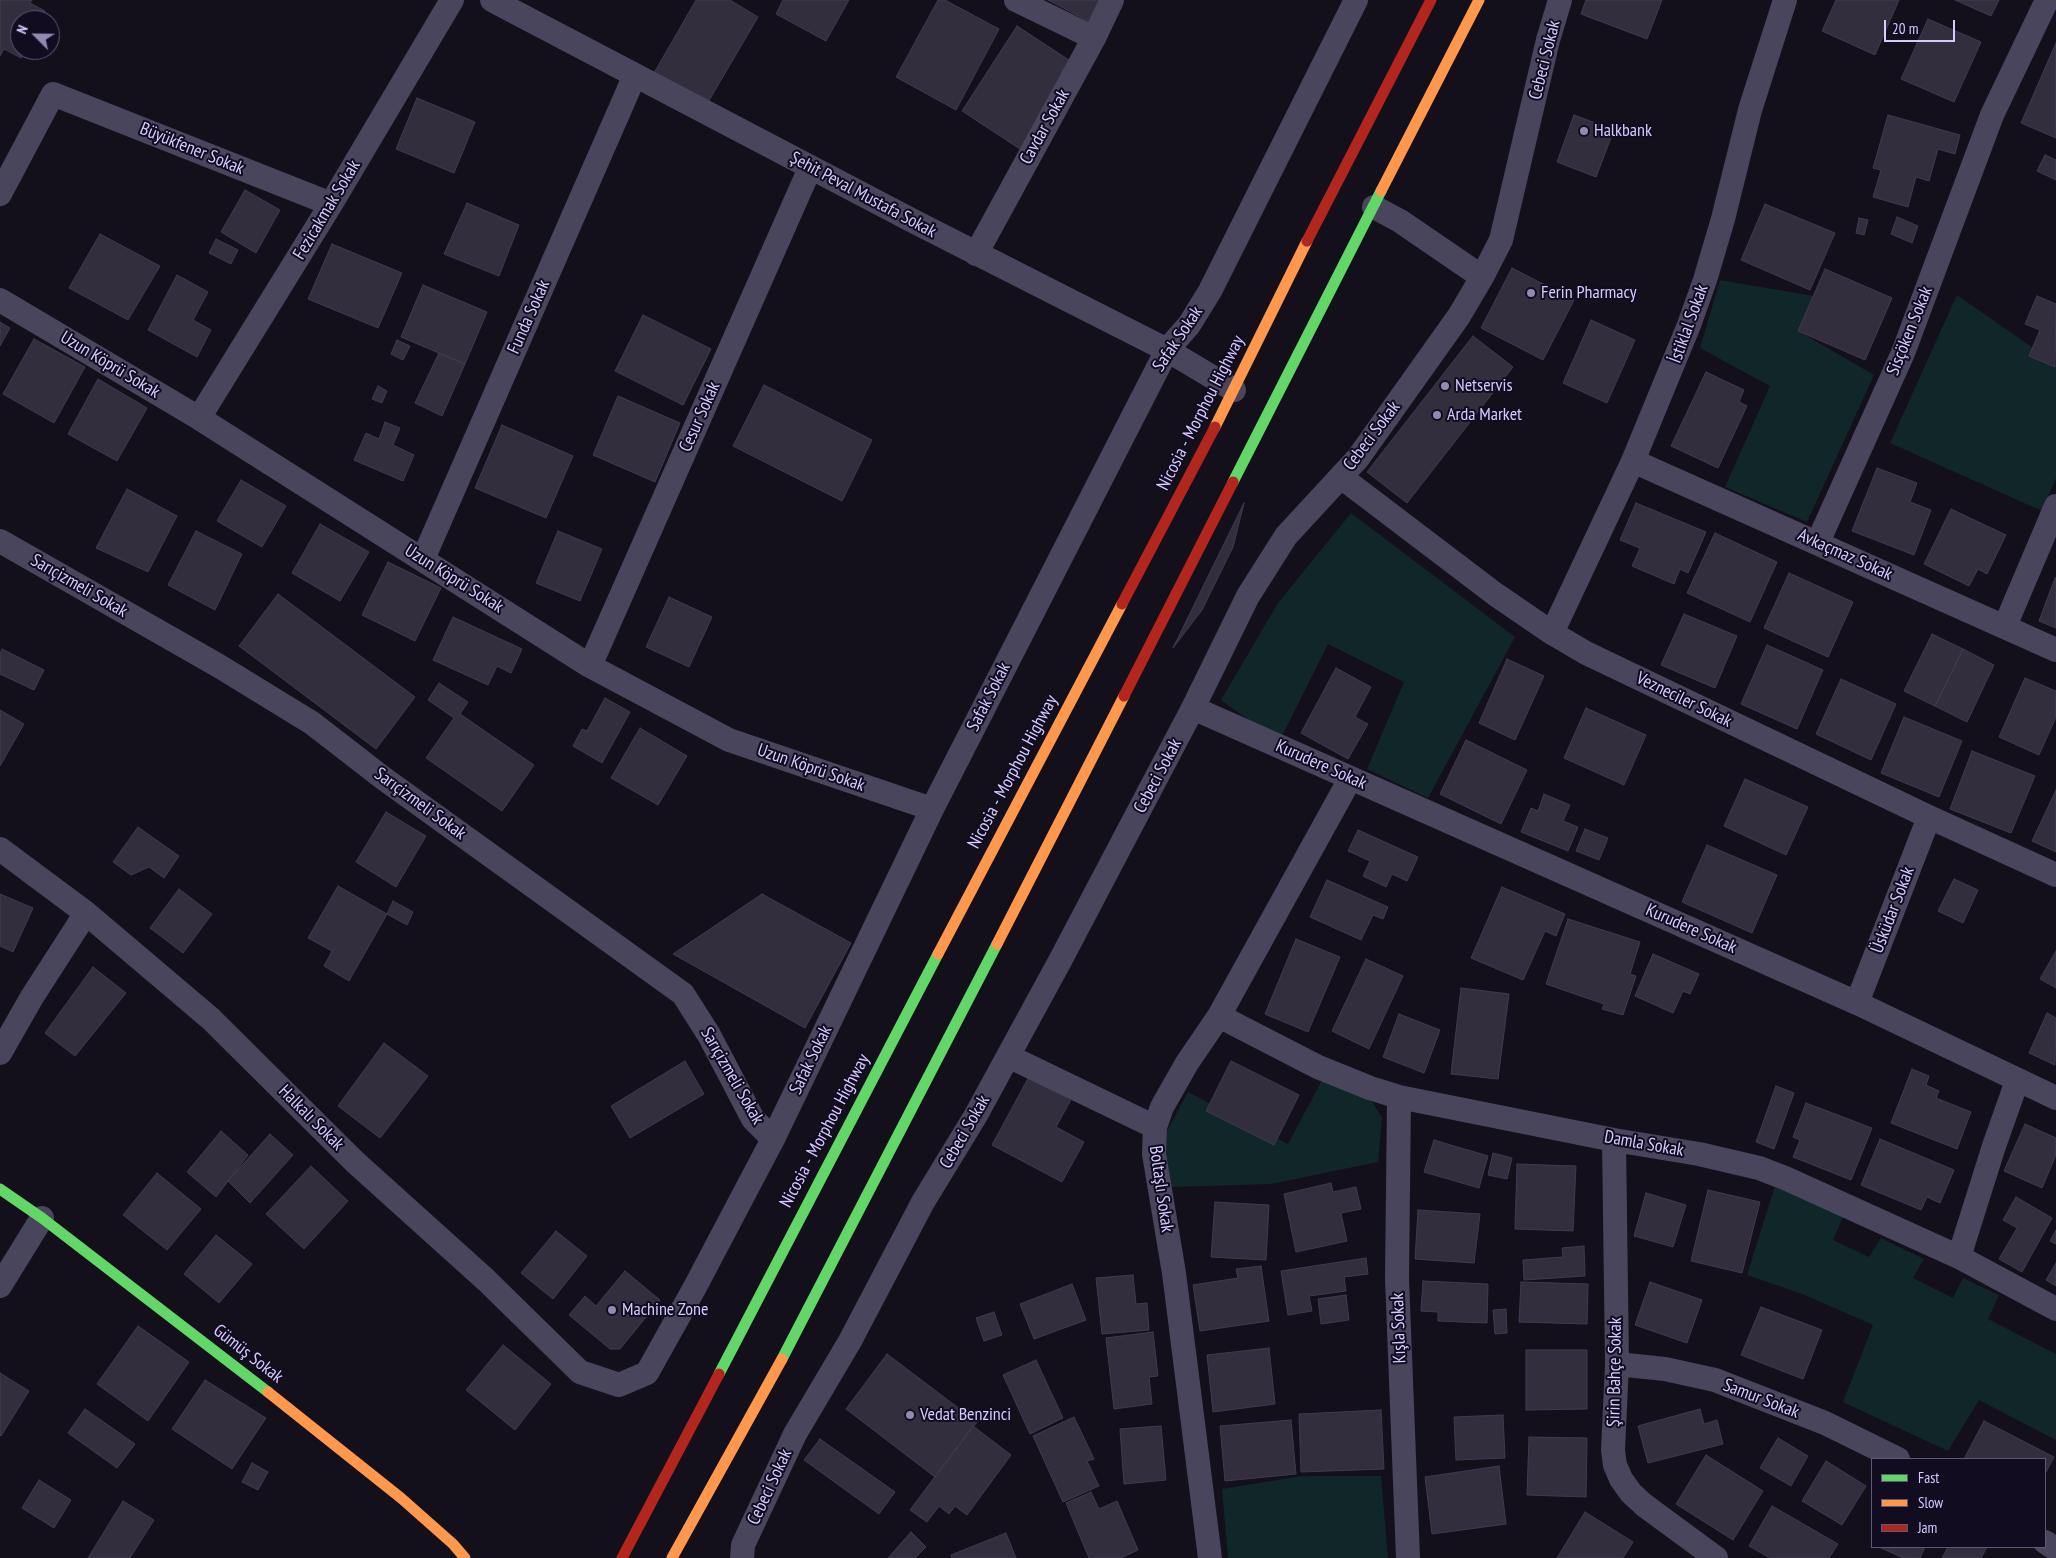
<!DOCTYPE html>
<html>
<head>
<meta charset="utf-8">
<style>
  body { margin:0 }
  #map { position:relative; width:2056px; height:1558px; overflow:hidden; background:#13101c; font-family:"PT Sans Narrow",sans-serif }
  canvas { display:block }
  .legend { position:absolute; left:1871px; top:1458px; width:175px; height:90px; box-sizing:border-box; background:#110c20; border:1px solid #605879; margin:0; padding:6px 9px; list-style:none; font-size:15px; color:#d6cbff }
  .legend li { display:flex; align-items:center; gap:10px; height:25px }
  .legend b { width:25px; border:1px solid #605879 }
  .north { position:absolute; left:10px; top:10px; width:50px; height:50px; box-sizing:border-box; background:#110c20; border:1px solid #605879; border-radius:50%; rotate:293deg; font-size:14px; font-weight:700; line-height:20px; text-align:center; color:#d6cbff }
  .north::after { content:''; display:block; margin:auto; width:18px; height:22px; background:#928ab0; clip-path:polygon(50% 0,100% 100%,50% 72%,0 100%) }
  .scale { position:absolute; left:1884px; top:20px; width:71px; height:22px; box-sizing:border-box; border:2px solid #d6cbff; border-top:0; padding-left:6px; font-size:15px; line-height:18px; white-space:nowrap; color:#d6cbff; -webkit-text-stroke:4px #110c20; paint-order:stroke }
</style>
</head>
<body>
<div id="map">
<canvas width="2056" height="1558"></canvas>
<ul class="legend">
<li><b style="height:6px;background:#63d668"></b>Fast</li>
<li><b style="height:6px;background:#ff974d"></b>Slow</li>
<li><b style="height:6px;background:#b3261e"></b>Jam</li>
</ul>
<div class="north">N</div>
<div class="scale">20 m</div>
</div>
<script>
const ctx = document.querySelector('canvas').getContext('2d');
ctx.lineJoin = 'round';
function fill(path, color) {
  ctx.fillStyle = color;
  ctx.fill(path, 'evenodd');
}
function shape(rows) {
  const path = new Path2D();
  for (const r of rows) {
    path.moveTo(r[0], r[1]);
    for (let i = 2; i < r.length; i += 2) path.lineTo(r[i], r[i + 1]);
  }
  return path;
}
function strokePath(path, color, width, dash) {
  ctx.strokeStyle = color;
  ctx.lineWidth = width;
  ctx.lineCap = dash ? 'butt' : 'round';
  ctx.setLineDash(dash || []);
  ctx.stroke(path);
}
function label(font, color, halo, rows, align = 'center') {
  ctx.font = font + ' "PT Sans Narrow",sans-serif';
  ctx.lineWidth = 4;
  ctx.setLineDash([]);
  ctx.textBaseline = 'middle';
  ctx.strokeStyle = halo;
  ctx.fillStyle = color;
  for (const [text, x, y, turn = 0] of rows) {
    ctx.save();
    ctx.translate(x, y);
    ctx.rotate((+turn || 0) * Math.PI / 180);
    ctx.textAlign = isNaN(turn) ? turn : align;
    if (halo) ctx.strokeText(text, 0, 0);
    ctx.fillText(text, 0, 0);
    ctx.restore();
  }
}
fill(shape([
  [1720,280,1814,296,1800,332,1874,375,1807,522,1725,487,1770,386,1700,348],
  [1957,295,2056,364,2056,478,2042,511,1890,443],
  [1351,513,1515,637,1428,798,1367,769,1404,682,1328,644,1279,742,1221,700,1278,603],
  [1322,1080,1372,1101,1382,1118,1378,1162,1271,1184,1171,1187,1163,1149,1166,1133,1188,1092,1288,1144],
  [1775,1186,1844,1215,1833,1240,1869,1257,1881,1238,1924,1259,1913,1278,1953,1298,1963,1278,1999,1295,1988,1319,2056,1354,2056,1440,1979,1400,1948,1451,1843,1402,1873,1325,1805,1295,1747,1275],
  [1302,1476,1381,1476,1388,1558,1228,1558,1222,1489]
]), '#102628');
const building = shape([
  [0,0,32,0,30,3,45,11,41,20,20,20,20,50,25,50,21,58,4,49,0,56,0,0],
  [696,0,730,0,758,17,707,104,654,73,696,0],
  [783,0,849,0,826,41,776,14,783,0],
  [938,0,945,0,999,29,956,110,896,77,938,0],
  [1048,0,1099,0,1088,21,1048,0],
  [1586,0,1662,0,1647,39,1581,14,1586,0],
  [1836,0,1899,0,1875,55,1822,31,1836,0],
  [1955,0,1999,0,1991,16,1955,0],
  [1928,19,1981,42,1954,102,1901,79,1928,19],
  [1017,26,1075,64,1020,149,962,111,1017,26],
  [2056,43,2056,138,2021,123,2056,43],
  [417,98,475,122,454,173,396,149,417,98],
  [1574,115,1614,130,1596,177,1557,162,1574,115],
  [1888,115,1960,135,1955,154,1938,149,1929,181,1916,177,1908,207,1873,197,1881,170,1873,168,1888,115],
  [2045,155,2056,160,2056,180,2037,171,2045,155],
  [245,190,280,210,256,253,221,232,245,190],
  [467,203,519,225,499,276,444,254,467,203],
  [1765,204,1835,233,1810,290,1741,260,1765,204],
  [1897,217,1918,226,1912,243,1891,234,1897,217],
  [1859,218,1868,220,1864,235,1856,233,1859,218],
  [100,234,160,266,128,320,69,288,100,234],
  [216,239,238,250,231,264,209,253,216,239],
  [332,244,402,273,378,328,308,299,332,244],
  [1512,268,1574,300,1543,360,1481,328,1512,268],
  [1825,269,1892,298,1865,360,1798,331,1825,269],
  [177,275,208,292,193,320,211,330,197,357,148,330,177,275],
  [423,285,487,312,465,364,401,337,423,285],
  [2037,296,2056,304,2055,367,2029,356,2040,330,2025,324,2037,296],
  [643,315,711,349,683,405,615,371,643,315],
  [1591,320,1635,340,1607,403,1563,383,1591,320],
  [0,322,10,328,0,346,0,322],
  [1473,336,1513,367,1407,503,1367,472,1473,336],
  [34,339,85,367,54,423,3,394,34,339],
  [397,340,410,346,403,360,391,354,397,340],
  [439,353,465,364,442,416,415,403,439,353],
  [1706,372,1744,390,1739,402,1747,406,1718,468,1671,446,1706,372],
  [98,379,147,408,117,461,68,434,98,379],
  [764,385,872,440,842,501,733,446,764,385],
  [378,386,387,391,382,403,372,399,378,386],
  [618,396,680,423,655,482,593,455,618,396],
  [385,422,400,428,393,445,414,455,403,481,354,460,366,433,379,439,385,422],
  [502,425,573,456,546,518,475,488,502,425],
  [1877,468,1917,483,1910,502,1931,510,1914,555,1852,531,1877,468],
  [241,480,286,506,262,547,217,521,241,480],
  [127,489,177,516,148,572,96,548,127,489],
  [1244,503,1233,547,1202,610,1173,648,1244,503],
  [1636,503,1706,532,1688,573,1680,569,1674,584,1632,566,1640,548,1620,540,1636,503],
  [1951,509,2006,535,1987,574,1978,569,1969,586,1924,564,1951,509],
  [320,524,369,552,340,601,292,573,320,524],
  [196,531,242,554,215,610,168,585,196,531],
  [558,531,602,549,580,601,536,583,558,531],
  [1715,533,1777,562,1750,622,1687,593,1715,533],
  [388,562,441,588,415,641,362,615,388,562],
  [1789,573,1853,602,1828,657,1764,628,1789,573],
  [2055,578,2056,578,2056,628,2039,621,2055,578],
  [278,594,415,697,376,749,239,646,278,594],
  [669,597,712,617,689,667,646,647,669,597],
  [1684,614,1737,636,1715,688,1661,665,1684,614],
  [453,617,522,649,511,673,497,666,488,685,433,660,453,617],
  [1932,634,1963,649,1935,706,1904,691,1932,634],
  [1767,645,1823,670,1797,729,1741,704,1767,645],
  [2,649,44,670,34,690,0,674,0,654,2,649],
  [1963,649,1994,665,1967,722,1935,706,1963,649],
  [1507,659,1544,676,1515,740,1479,723,1507,659],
  [1336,668,1371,687,1355,717,1368,724,1348,759,1301,733,1336,668],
  [2025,678,2056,691,2056,717,2039,755,1999,737,2025,678],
  [1841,679,1896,704,1871,760,1816,734,1841,679],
  [439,683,468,702,460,714,534,765,502,811,426,758,454,718,428,700,439,683],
  [605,698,630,712,602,763,573,746,582,729,587,731,605,698],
  [1586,708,1646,735,1624,785,1564,758,1586,708],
  [0,710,24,724,0,766,0,710],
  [1904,717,1962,741,1939,797,1881,773,1904,717],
  [640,728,687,756,658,805,611,778,640,728],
  [1466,740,1527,770,1501,824,1440,794,1466,740],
  [1972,751,2035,776,2011,833,1950,809,1972,751],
  [1745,779,1808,807,1786,855,1724,826,1745,779],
  [2056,790,2056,852,2032,841,2056,790],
  [1544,794,1570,805,1563,821,1578,827,1568,851,1521,832,1531,808,1538,811,1544,794],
  [386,812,426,836,396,887,356,862,386,812],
  [138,827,179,856,164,878,149,867,131,875,113,862,138,827],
  [1585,829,1608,838,1599,860,1576,851,1585,829],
  [1358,830,1418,857,1407,881,1392,874,1386,887,1363,876,1370,861,1348,851,1358,830],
  [1707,845,1777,875,1752,933,1682,902,1707,845],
  [1954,879,1978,890,1963,923,1938,911,1954,879],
  [1327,880,1388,907,1383,919,1373,915,1361,940,1310,917,1327,880],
  [338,886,387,914,349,981,324,966,332,951,308,938,338,886],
  [1502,887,1565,914,1556,936,1545,931,1523,980,1471,958,1502,887],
  [179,889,212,914,183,953,150,928,179,889],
  [0,894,33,908,13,952,0,946,0,894],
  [762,894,851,943,805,1028,673,954,762,894],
  [393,901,413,912,407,925,387,914,393,901],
  [1568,919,1640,942,1630,974,1636,976,1623,1015,1602,1009,1604,1004,1546,984,1568,919],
  [1296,939,1340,957,1308,1032,1265,1014,1296,939],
  [2056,951,2056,988,2040,979,2056,951],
  [1653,954,1699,974,1690,994,1683,991,1673,1013,1635,996,1653,954],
  [1366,959,1403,976,1369,1049,1332,1031,1366,959],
  [93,967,126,993,75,1056,45,1033,93,967],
  [1461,988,1509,994,1498,1079,1451,1074,1461,988],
  [2047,1013,2056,1018,2055,1065,2029,1053,2047,1013],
  [1399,1014,1440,1030,1424,1073,1383,1057,1399,1014],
  [384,1043,428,1076,380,1138,338,1106,384,1043],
  [685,1061,704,1094,630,1138,611,1106,685,1061],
  [1231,1061,1299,1095,1274,1145,1206,1111,1231,1061],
  [1912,1069,1929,1076,1926,1085,1939,1091,1936,1098,1971,1112,1957,1149,1891,1123,1912,1069],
  [1031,1073,1073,1096,1056,1127,1084,1142,1062,1182,992,1145,1031,1073],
  [1776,1086,1794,1093,1774,1149,1756,1142,1776,1086],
  [1806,1103,1872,1128,1851,1180,1793,1157,1800,1140,1793,1137,1806,1103],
  [2025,1124,2056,1138,2056,1155,2042,1188,2004,1171,2025,1124],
  [221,1131,248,1155,216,1197,187,1172,221,1131],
  [270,1134,293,1155,250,1203,228,1181,270,1134],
  [1880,1139,1954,1170,1940,1203,1927,1197,1921,1210,1861,1185,1880,1139],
  [1434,1140,1488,1156,1479,1188,1424,1172,1434,1140],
  [1493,1153,1512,1158,1507,1179,1488,1175,1493,1153],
  [1517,1164,1576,1166,1573,1231,1515,1229,1517,1164],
  [311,1166,348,1201,304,1249,266,1214,311,1166],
  [157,1173,201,1209,167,1250,123,1215,157,1173],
  [1331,1183,1333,1192,1356,1187,1361,1209,1341,1213,1347,1241,1296,1252,1284,1194,1331,1183],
  [1708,1190,1760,1202,1742,1273,1691,1261,1708,1190],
  [1646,1193,1686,1205,1673,1247,1634,1236,1646,1193],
  [2016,1197,2052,1218,2022,1272,1999,1259,2017,1228,2003,1220,2016,1197],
  [1215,1202,1269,1205,1266,1260,1211,1257,1215,1202],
  [1418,1210,1480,1214,1474,1263,1415,1259,1418,1210],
  [2056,1230,2056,1244,2050,1241,2056,1230],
  [556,1231,587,1256,553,1299,521,1273,556,1231],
  [216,1235,252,1264,219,1303,184,1274,216,1235],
  [1584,1246,1585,1276,1524,1280,1523,1260,1563,1257,1562,1248,1584,1246],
  [1366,1258,1368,1274,1344,1277,1346,1291,1309,1296,1312,1311,1288,1315,1281,1271,1366,1258],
  [2056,1263,2056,1286,2046,1280,2056,1263],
  [1261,1266,1269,1321,1200,1331,1193,1285,1238,1278,1236,1269,1261,1266],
  [625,1271,660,1300,620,1349,610,1349,569,1315,585,1296,596,1306,625,1271],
  [1133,1275,1136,1304,1147,1303,1149,1330,1102,1334,1096,1278,1133,1275],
  [1423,1281,1488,1284,1487,1323,1438,1321,1438,1312,1421,1311,1423,1281],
  [1521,1282,1588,1284,1587,1324,1519,1322,1521,1282],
  [1650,1282,1702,1300,1687,1343,1635,1325,1650,1282],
  [1072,1284,1086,1320,1034,1339,1020,1304,1072,1284],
  [1346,1295,1349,1320,1321,1324,1318,1299,1346,1295],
  [1761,1307,1822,1330,1803,1379,1741,1355,1761,1307],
  [1506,1309,1507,1333,1495,1334,1493,1310,1506,1309],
  [994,1312,1002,1335,984,1341,976,1318,994,1312],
  [138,1326,189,1362,148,1421,97,1384,138,1326],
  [1153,1332,1158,1376,1149,1377,1152,1404,1114,1409,1106,1338,1153,1332],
  [503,1345,551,1384,515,1430,466,1390,503,1345],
  [1269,1348,1275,1404,1213,1412,1207,1355,1269,1348],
  [1526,1350,1587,1350,1587,1409,1526,1410,1526,1350],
  [887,1354,977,1422,935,1477,846,1409,887,1354],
  [1036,1360,1063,1418,1030,1434,1003,1375,1036,1360],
  [0,1373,29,1391,1,1436,0,1435,0,1373],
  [205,1380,266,1418,232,1469,172,1429,205,1380],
  [85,1409,135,1444,117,1468,68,1433,85,1409],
  [1700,1409,1704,1424,1717,1420,1723,1444,1648,1463,1638,1426,1700,1409],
  [1381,1410,1384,1469,1301,1472,1299,1414,1381,1410],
  [1503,1415,1505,1458,1456,1460,1454,1417,1503,1415],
  [1074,1417,1094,1459,1087,1461,1099,1486,1063,1502,1033,1436,1074,1417],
  [1291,1420,1296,1474,1225,1481,1220,1426,1291,1420],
  [1984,1421,2054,1457,2045,1474,2045,1459,1964,1459,1984,1421],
  [973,1426,1011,1455,967,1515,955,1506,949,1514,939,1506,927,1522,910,1510,973,1426],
  [1161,1426,1166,1480,1124,1484,1120,1429,1161,1426],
  [1529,1437,1587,1438,1586,1497,1527,1495,1529,1437],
  [1778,1438,1808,1456,1791,1486,1760,1468,1778,1438],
  [820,1439,895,1492,879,1514,804,1460,820,1439],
  [1706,1455,1763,1491,1733,1540,1676,1504,1706,1455],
  [1826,1461,1866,1486,1842,1525,1802,1501,1826,1461],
  [252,1463,268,1472,258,1490,242,1482,252,1463],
  [1499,1466,1506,1524,1432,1534,1425,1477,1499,1466],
  [39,1480,71,1500,54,1528,22,1508,39,1480],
  [1091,1492,1099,1509,1117,1501,1138,1550,1121,1558,1089,1558,1066,1503,1091,1492],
  [123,1501,154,1520,130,1558,88,1558,123,1501],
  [1772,1506,1838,1544,1829,1558,1770,1558,1749,1546,1772,1506],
  [1585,1512,1633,1542,1623,1558,1557,1558,1585,1512],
  [911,1532,926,1547,915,1558,888,1558,911,1532],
  [1006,1533,1016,1558,952,1558,951,1555,1006,1533],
  [1879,1547,1925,1547,1920,1558,1903,1558,1879,1547],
  [1948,1547,1987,1547,1981,1558,1942,1558,1948,1547]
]);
fill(building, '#322e3e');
strokePath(building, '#403a50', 1);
strokePath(shape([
  [492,0,915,222,1167,350,1234,390],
  [1016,0,1094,38],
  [0,194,53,94,331,204],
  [1374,207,1400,221,1482,277],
  [976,254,1094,38,1112,0],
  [0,300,199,418,590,666,729,740,932,809],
  [199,418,331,204,452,0],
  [1633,461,2056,650],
  [1341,477,1495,594,1552,633,1586,653,1929,817,2056,875],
  [0,541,219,666,312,723,383,778,683,994,709,1035,753,1119,773,1139],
  [1818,542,1903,353,1992,115,2047,0],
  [423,559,635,75],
  [2005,626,2056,506],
  [1552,633,1633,461,1689,325,1705,280,1723,219,1750,110,1785,0],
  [590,666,810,168],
  [1193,708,1857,1003,2056,1098],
  [0,849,86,913,211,1019,355,1162,486,1280,580,1372,619,1385,647,1373,695,1287,773,1139,932,809,1167,350,1189,325,1210,291,1356,0],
  [1857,1003,1929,817],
  [1219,1016,1318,1067,1370,1088,1399,1097,1614,1140,1699,1154,1759,1168,1785,1178,1959,1257,2056,1309],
  [0,1053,32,997,86,913],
  [1008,1056,1155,1127],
  [1399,1097,1397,1279,1408,1558],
  [1614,1140,1617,1364,1613,1450,1615,1465,1621,1479,1631,1493,1644,1505,1716,1558],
  [1959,1257,1994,1146,2017,1081],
  [0,1286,42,1218],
  [1617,1364,1665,1369,1715,1380,1825,1423,1898,1459],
  [2045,1542,2056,1549],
  [742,1558,743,1545,795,1434,850,1341,923,1202,976,1115,1061,959,1193,708,1248,596,1286,536,1358,458,1459,316,1482,277,1501,240,1548,40,1560,0],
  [1210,1558,1174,1273,1154,1154,1155,1127,1162,1107,1187,1063,1219,1016,1350,779]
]), '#48455d', 24);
strokePath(shape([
  [1233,482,1381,191],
  [0,1189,42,1218,268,1392],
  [782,1359,997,944],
  [719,1374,938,954]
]), '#63d668', 11);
strokePath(shape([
  [1381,191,1479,0],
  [1215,427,1307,241],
  [997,944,1124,696],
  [938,954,1122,604],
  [268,1392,401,1498,453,1544,465,1558],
  [672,1558,782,1359]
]), '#ff974d', 11);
strokePath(shape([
  [1307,241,1431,0],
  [1122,604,1215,427],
  [1124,696,1233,482],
  [622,1558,719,1374]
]), '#b3261e', 11);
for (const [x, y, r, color] of [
  [1584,131,5,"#928ab0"],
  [1531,293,5,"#928ab0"],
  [1445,386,5,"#928ab0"],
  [1437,415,5,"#928ab0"],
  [612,1310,5,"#928ab0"],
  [910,1415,5,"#928ab0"]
]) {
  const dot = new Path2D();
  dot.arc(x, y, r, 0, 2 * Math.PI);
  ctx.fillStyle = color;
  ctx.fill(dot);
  strokePath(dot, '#110c20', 2);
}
label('18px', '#d6cbff', '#110c20', [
  ["Cebeci Sokak",1545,60,-76],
  ["Cavdar Sokak",1045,127,-61],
  ["Büyükfener Sokak",192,149,22],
  ["Şehit Peval Mustafa Sokak",863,195,28],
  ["Fezicakmak Sokak",327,210,-59],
  ["Funda Sokak",529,317,-66],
  ["İstiklal Sokak",1689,324,-70],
  ["Sisçöken Sokak",1910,331,-68],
  ["Safak Sokak",1178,339,-56],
  ["Uzun Köprü Sokak",110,365,31],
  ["Nicosia - Morphou Highway",1201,413,-63],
  ["Cesur Sokak",700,417,-66],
  ["Cebeci Sokak",1372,436,-53],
  ["Avkaçmaz Sokak",1845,555,24],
  ["Uzun Köprü Sokak",454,579,32],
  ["Sarıçizmeli Sokak",79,586,30],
  ["Safak Sokak",989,697,-63],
  ["Vezneciler Sokak",1684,700,26],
  ["Kurudere Sokak",1321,765,24],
  ["Uzun Köprü Sokak",811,768,19],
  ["Nicosia - Morphou Highway",1013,772,-62],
  ["Cebeci Sokak",1158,776,-62],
  ["Sarıçizmeli Sokak",420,804,36],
  ["Üsküdar Sokak",1893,910,-69],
  ["Kurudere Sokak",1691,929,24],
  ["Safak Sokak",811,1060,-64],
  ["Sarıçizmeli Sokak",732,1076,60],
  ["Halkalı Sokak",311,1118,45],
  ["Nicosia - Morphou Highway",825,1131,-62],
  ["Cebeci Sokak",965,1132,-60],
  ["Damla Sokak",1644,1144,10],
  ["Boltaşlı Sokak",1161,1189,82],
  ["Kışla Sokak",1399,1328,-92],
  ["Gümüş Sokak",248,1354,38],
  ["Şirin Bahçe Sokak",1615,1372,-89],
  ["Samur Sokak",1761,1399,21],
  ["Cebeci Sokak",770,1487,-65]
]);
label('18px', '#d6cbff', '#110c20', [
  ["Halkbank",1594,131],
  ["Ferin Pharmacy",1541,293],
  ["Netservis",1455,386],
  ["Arda Market",1447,415],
  ["Machine Zone",622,1310],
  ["Vedat Benzinci",920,1415]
], 'left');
</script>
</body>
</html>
